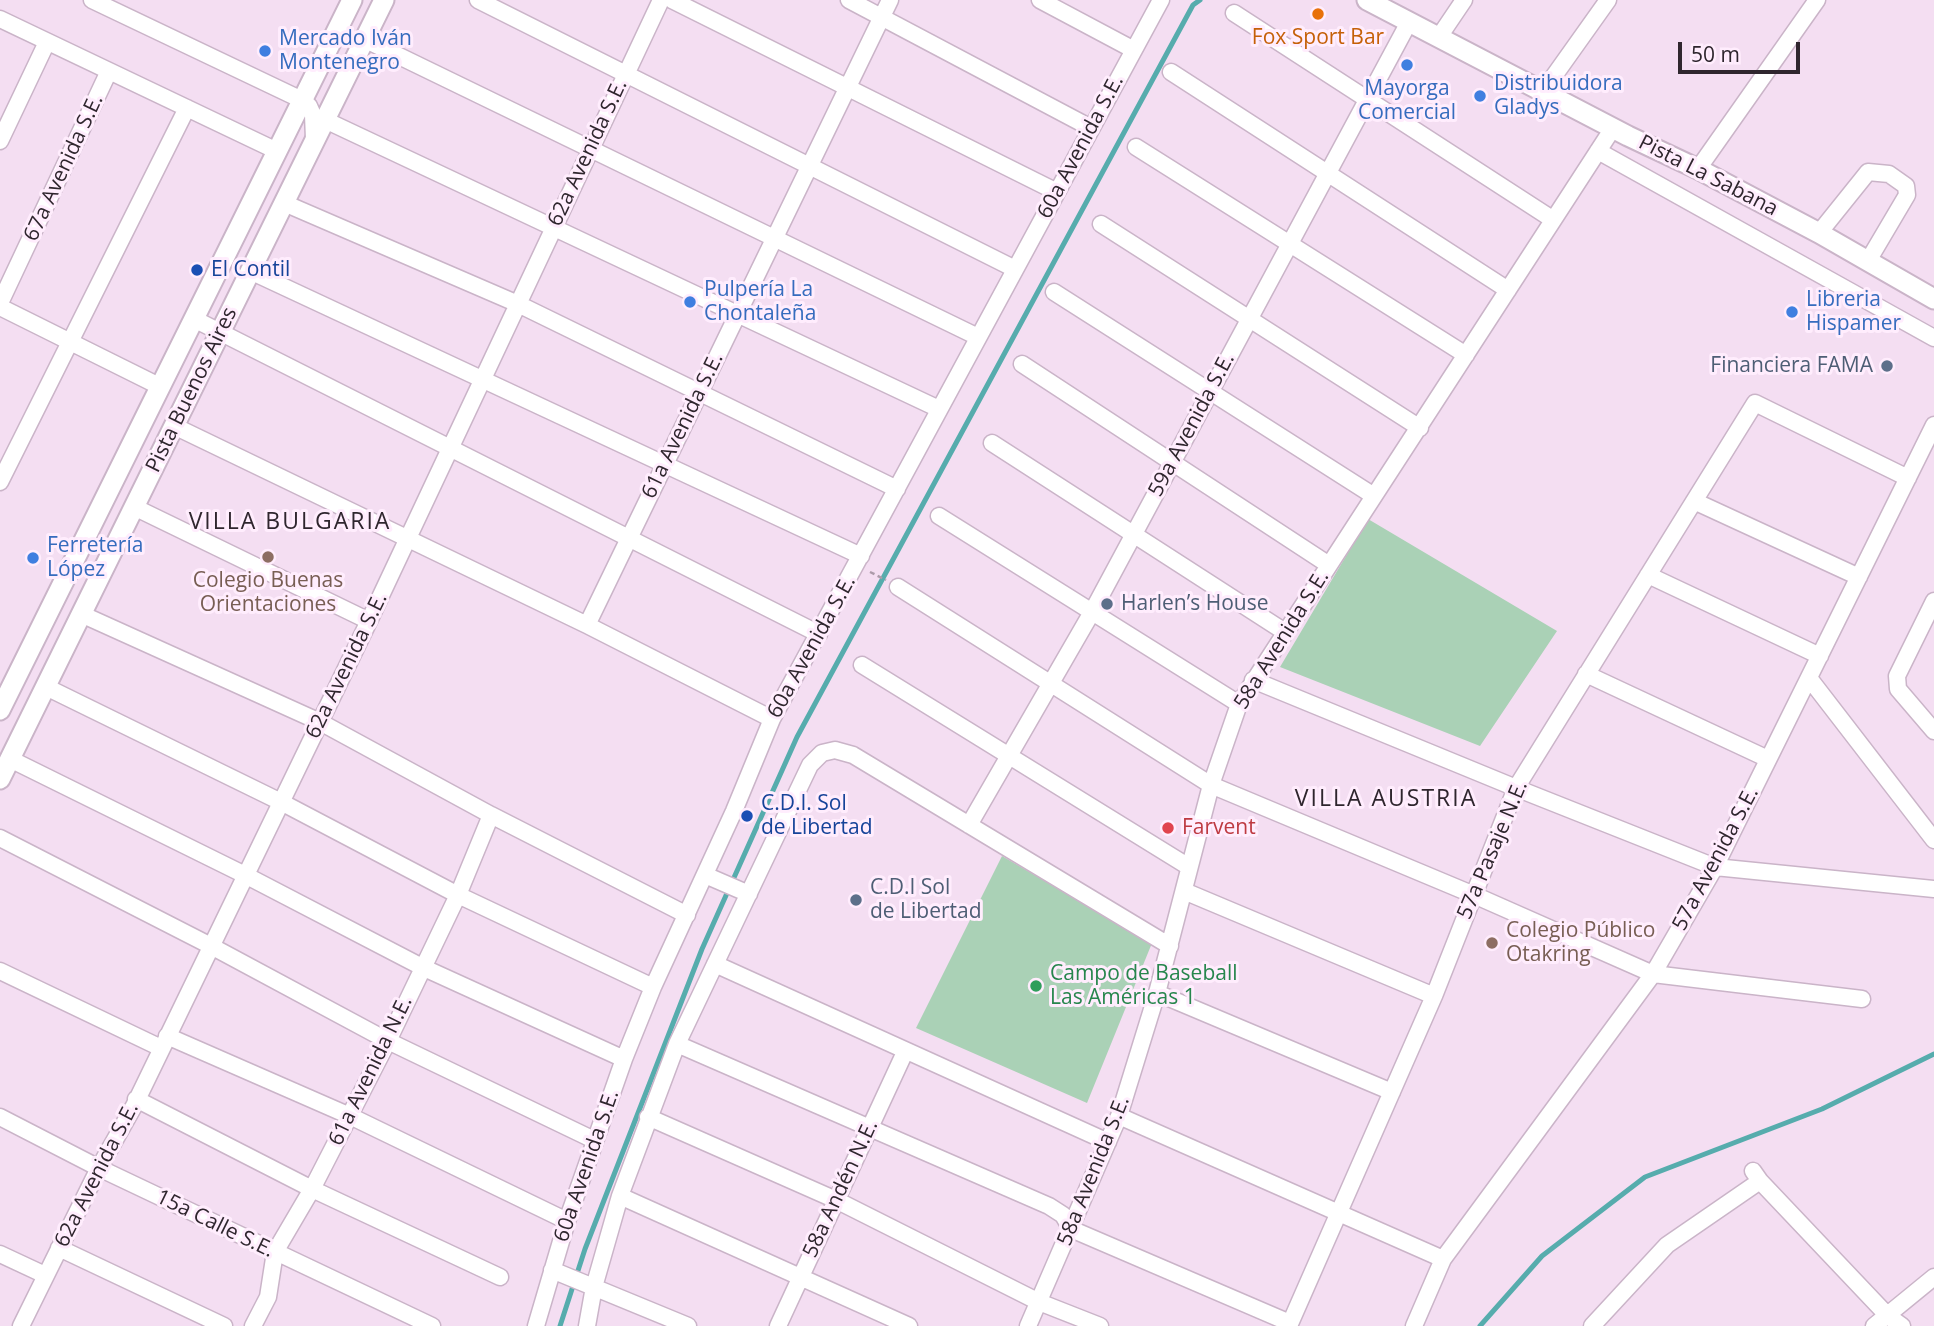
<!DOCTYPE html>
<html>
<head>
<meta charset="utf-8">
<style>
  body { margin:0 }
  #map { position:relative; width:1934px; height:1326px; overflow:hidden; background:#f4def2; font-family:"Open Sans",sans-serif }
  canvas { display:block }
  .scale { position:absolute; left:1678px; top:42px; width:122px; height:32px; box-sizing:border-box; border:4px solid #2f262e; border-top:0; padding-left:9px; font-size:21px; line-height:24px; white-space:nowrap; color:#2f262e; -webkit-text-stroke:5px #ffedfd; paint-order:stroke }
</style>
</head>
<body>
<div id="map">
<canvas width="1934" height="1326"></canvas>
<div class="scale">50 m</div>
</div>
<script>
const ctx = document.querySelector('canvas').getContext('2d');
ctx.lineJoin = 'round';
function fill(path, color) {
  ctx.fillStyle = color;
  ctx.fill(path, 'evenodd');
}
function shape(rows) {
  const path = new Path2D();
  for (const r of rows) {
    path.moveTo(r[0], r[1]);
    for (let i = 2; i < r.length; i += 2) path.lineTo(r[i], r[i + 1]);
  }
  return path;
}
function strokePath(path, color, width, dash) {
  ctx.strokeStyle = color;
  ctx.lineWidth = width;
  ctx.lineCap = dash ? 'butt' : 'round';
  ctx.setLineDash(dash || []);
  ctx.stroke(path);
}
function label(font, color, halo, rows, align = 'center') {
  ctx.font = font + ' "Open Sans",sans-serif';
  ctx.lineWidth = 6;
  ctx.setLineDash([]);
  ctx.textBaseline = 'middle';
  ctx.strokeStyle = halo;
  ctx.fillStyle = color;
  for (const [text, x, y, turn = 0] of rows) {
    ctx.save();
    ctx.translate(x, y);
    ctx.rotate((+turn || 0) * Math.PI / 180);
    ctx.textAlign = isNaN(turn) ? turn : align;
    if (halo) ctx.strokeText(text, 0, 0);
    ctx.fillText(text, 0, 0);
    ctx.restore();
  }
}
fill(shape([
  [1368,519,1557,631,1480,746,1280,667],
  [1002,856,1152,943,1087,1103,916,1028]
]), '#aad1b6');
strokePath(shape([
  [560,1326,585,1249,702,949,797,737,1193,5,1200,0],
  [1480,1326,1542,1256,1645,1177,1822,1109,1934,1054]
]), '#56acad', 5);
const minor = shape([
  [92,0,302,100,309,106,313,115,314,139],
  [478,0,1015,269],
  [672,0,1057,192],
  [849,0,1091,128],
  [1040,0,1134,50],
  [1234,13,1552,219],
  [0,19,277,151],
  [1439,37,1464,0],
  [364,39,978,337],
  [1171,72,1508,290],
  [1544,90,1608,0],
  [325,120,939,409],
  [0,141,47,42],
  [1136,147,1466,355],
  [1598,151,1934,338],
  [1698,169,1817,0],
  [284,203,518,304,897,489],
  [1101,224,1420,428],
  [1819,233,1868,172,1889,174,1906,186,1907,195,1868,261],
  [250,271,861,556],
  [1054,292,1374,496],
  [0,303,109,71],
  [0,307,161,387],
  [194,319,819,634],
  [1022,364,1329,565],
  [174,426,587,625,772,719],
  [992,443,1285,632],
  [0,482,187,108],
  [1694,501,1859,577],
  [134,507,369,621],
  [939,516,1239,704],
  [1648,575,1820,656],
  [898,587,1211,785,1474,895,1653,974,1862,999],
  [1934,601,1897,676,1898,689,1934,731],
  [81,614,320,722,491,815,687,915],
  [587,625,890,0],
  [862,665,1189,867],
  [1586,674,1768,759],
  [1809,678,1934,840],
  [1253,680,1516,788,1715,867,1934,889],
  [46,687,281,802,458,895,653,987],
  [10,759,245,875,422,967,624,1059],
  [969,825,1092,612,1409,22],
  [0,838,211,946,388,1041,594,1140],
  [705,875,749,894],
  [1184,891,1434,996],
  [715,964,1108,1142],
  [0,971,161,1048],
  [1157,993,1392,1092],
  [167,1036,350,1116,567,1221],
  [677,1044,1049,1206,1063,1215,1071,1229,1290,1323],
  [136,1099,312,1189,500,1277],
  [1119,1116,1443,1259],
  [0,1117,99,1168,432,1326],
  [648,1117,836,1200,1039,1302,1100,1326],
  [1753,1171,1760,1181,1888,1316,1902,1326],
  [620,1196,909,1326],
  [59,1248,224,1326],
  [0,1254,45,1275],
  [552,1270,688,1326],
  [21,1326,99,1168,134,1106,369,621,661,0],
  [253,1326,268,1297,275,1252,312,1189,388,1041,458,895,491,815],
  [536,1326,567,1221,624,1059,653,987,734,811,772,719,1161,0],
  [587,1326,594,1287,620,1196,677,1044,810,765,822,753,835,750,853,755,1170,946],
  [778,1326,905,1052],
  [1028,1326,1119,1116,1157,993,1211,785,1239,704,1613,128],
  [1289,1326,1434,996,1516,788,1755,403,1908,478],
  [1414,1326,1443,1259,1653,974,1715,867,1934,425],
  [1592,1326,1667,1245,1760,1181],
  [1874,1326,1934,1277]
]);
const major = shape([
  [1367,0,1628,136,1698,169,1819,233,1934,299],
  [0,710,352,0],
  [0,779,384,0]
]);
strokePath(minor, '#cab4c8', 19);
strokePath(major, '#cab4c8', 23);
strokePath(shape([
  [870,572,886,580]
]), '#ac9baa', 2.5, [5, 3.5]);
strokePath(minor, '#fff', 16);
strokePath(major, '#fff', 19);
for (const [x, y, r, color] of [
  [1318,14,7,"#e8710a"],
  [265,51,7,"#3f7fe0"],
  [1407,65,7,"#3f7fe0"],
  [1480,96,7,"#3f7fe0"],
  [197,270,7,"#1a4fb4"],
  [690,302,7,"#3f7fe0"],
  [1792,312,7,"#3f7fe0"],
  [1887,366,7,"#5c6f8a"],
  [268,557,7,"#8d6e63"],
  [33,558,7,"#3f7fe0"],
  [1107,604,7,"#5c6f8a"],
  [747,816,7,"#1a4fb4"],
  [1168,828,7,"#e0444e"],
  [856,900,7,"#5c6f8a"],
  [1492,943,7,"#8d6e63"],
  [1036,986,7,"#2e9e5b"]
]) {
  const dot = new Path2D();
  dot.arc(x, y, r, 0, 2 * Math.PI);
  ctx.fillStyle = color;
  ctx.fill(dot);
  strokePath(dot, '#ffedfd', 2.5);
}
label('21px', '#c56008', '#ffedfd', [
  ["Fox Sport Bar",1318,38]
]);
label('21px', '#366cbe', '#ffedfd', [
  ["Mercado Iván",279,39],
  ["Montenegro",279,63],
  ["Distribuidora",1494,84],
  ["Gladys",1494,108],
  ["Mayorga",1407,89,"center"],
  ["Comercial",1407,113,"center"],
  ["Pulpería La",704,290],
  ["Chontaleña",704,314],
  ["Libreria",1806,300],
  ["Hispamer",1806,324],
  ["Ferretería",47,546],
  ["López",47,570]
], 'left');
label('21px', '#2f262e', '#ffedfd', [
  ["60a Avenida S.E.",1081,147,-62],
  ["62a Avenida S.E.",588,153,-65],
  ["67a Avenida S.E.",64,168,-65],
  ["Pista La Sabana",1708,176,27],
  ["Pista Buenos Aires",192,390,-64],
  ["59a Avenida S.E.",1192,425,-62],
  ["61a Avenida S.E.",683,426,-64],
  ["58a Avenida S.E.",1282,640,-58],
  ["60a Avenida S.E.",812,647,-61],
  ["62a Avenida S.E.",347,666,-64],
  ["57a Pasaje N.E.",1493,850,-67],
  ["57a Avenida S.E.",1716,859,-62],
  ["61a Avenida N.E.",371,1071,-64],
  ["60a Avenida S.E.",587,1166,-71],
  ["58a Avenida S.E.",1094,1171,-68],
  ["62a Avenida S.E.",97,1175,-63],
  ["58a Andén N.E.",841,1189,-65],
  ["15a Calle S.E.",215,1224,26]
]);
label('21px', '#164399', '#ffedfd', [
  ["El Contil",211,270],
  ["C.D.I. Sol",761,804],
  ["de Libertad",761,828]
], 'left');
label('21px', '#4e5e75', '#ffedfd', [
  ["Financiera FAMA",1873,366,"right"],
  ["Harlen’s House",1121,604],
  ["C.D.I Sol",870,888],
  ["de Libertad",870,912]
], 'left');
label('21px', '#785e54', '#ffedfd', [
  ["Colegio Buenas",268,581],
  ["Orientaciones",268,605],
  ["Colegio Público",1506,931,"left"],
  ["Otakring",1506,955,"left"]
]);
label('21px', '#be3a42', '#ffedfd', [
  ["Farvent",1182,828]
], 'left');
label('21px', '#27864d', '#ffedfd', [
  ["Campo de Baseball",1050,974],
  ["Las Américas 1",1050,998]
], 'left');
ctx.letterSpacing = '2px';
label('23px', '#2f262e', '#ffedfd', [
  ["VILLA BULGARIA",290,522],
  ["VILLA AUSTRIA",1386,799]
]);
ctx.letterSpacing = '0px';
</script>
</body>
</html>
